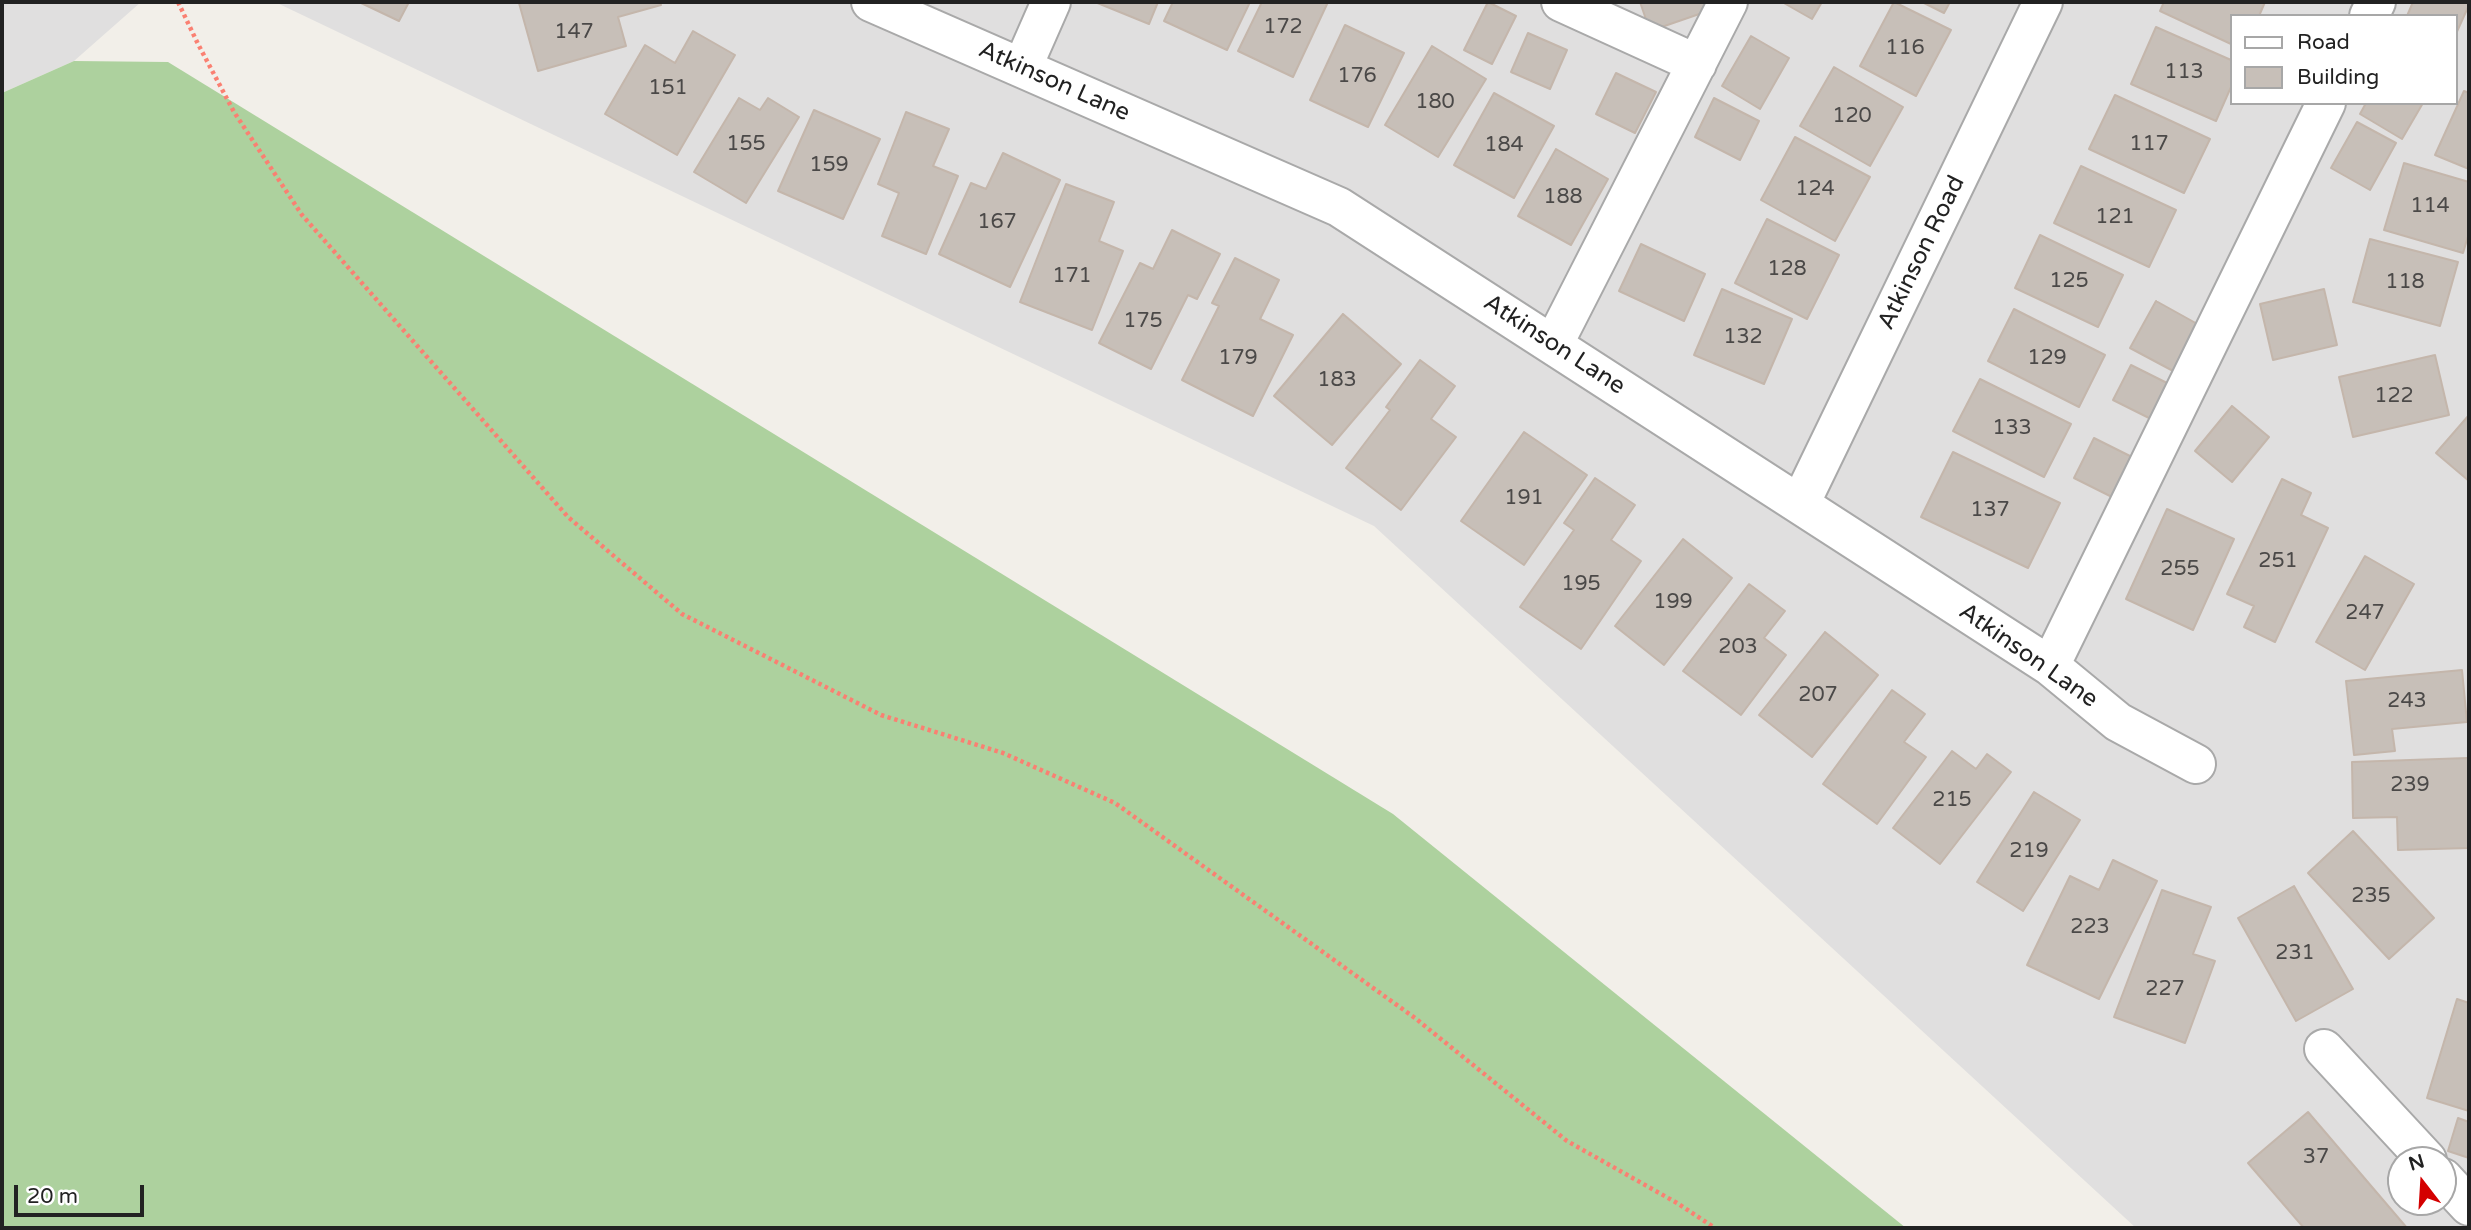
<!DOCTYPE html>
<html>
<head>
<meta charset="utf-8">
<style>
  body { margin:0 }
  #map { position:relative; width:2471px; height:1230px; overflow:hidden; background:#f2efe9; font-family:"Varela Round",sans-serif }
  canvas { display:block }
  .frame { position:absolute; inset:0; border:4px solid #222; pointer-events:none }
  .legend { position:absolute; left:2230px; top:14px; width:228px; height:91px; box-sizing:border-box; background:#fff; border:2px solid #a7a7a7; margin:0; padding:9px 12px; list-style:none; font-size:21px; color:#222 }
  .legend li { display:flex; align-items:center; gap:14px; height:35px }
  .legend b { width:35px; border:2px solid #a7a7a7 }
  .north { position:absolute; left:2387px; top:1146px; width:70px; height:70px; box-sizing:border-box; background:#fff; border:2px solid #a7a7a7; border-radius:50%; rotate:343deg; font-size:19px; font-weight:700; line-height:28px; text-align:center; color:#222 }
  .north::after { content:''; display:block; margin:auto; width:24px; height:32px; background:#d40000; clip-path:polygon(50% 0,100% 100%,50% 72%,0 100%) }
  .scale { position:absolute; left:14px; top:1185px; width:130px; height:32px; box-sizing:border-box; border:4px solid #222; border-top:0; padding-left:9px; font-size:21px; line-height:24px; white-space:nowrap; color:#222; -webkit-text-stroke:5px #fff; paint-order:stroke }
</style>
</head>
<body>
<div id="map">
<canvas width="2471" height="1230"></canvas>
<div class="frame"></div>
<ul class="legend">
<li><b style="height:9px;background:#fff"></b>Road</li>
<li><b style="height:19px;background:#c7bfb8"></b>Building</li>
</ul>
<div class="north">N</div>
<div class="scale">20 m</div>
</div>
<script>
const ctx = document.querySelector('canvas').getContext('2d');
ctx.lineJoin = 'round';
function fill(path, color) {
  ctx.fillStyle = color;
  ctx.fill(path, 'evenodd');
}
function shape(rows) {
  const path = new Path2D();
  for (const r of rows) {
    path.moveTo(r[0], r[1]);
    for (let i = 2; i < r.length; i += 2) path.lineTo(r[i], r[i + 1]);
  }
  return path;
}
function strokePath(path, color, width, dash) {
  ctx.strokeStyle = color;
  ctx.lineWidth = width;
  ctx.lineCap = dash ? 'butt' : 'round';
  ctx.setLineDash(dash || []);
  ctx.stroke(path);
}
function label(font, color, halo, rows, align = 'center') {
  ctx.font = font + ' "Varela Round",sans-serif';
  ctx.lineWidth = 5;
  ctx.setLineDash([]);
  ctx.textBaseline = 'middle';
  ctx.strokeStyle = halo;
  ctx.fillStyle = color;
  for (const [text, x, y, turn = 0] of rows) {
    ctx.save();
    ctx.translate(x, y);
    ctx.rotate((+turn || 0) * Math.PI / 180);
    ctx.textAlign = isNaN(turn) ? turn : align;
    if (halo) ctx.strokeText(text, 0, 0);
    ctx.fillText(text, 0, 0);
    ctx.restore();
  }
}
fill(shape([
  [2,2,141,2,74,61,2,93],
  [275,2,2469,2,2469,1228,2136,1228,1374,526],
  [2231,16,2455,16,2455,103,2231,103],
  [2401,1160,2443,1160,2443,1202,2401,1202]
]), '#e0dfdf');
fill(shape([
  [74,61,168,62,1393,814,1906,1228,2,1228,2,93]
]), '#add19e');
const building = shape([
  [359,2,409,2,399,21,359,2],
  [524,2,660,2,661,5,618,17,626,46,538,71,519,3,524,2],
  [1095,2,1158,2,1149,24,1095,2],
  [1173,2,1250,2,1227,50,1164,21,1173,2],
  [1262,2,1328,2,1293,77,1238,51,1262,2],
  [1488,2,1516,16,1492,64,1464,50,1488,2],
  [1640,2,1705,2,1708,11,1650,31,1640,2],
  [1782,2,1822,2,1812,19,1782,2],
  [1894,2,1951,30,1916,96,1860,66,1894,2],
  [1922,2,1950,2,1944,13,1922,2],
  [2164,2,2265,2,2259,16,2231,16,2231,44,2160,11,2164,2],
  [2413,2,2469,2,2469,5,2455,36,2455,16,2407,16,2413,2],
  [1345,25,1404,53,1368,127,1310,100,1345,25],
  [2156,27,2231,60,2231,87,2216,121,2131,84,2156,27],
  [693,31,735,55,677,155,605,114,645,45,675,63,693,31],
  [1528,33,1567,50,1550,89,1511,72,1528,33],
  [1751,36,1789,58,1760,109,1722,86,1751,36],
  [1432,46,1486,79,1438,157,1385,125,1432,46],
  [1834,67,1903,107,1870,166,1800,126,1834,67],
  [1616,73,1656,92,1635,133,1596,114,1616,73],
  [2464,91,2469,93,2469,169,2435,155,2464,91],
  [1494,93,1554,126,1514,198,1454,165,1494,93],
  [2115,95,2210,139,2184,193,2089,149,2115,95],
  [739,98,760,110,768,98,799,117,746,203,694,172,739,98],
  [1714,98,1759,121,1740,160,1695,137,1714,98],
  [2366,103,2423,103,2402,139,2360,114,2366,103],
  [814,110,880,139,843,219,778,191,814,110],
  [906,112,949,129,933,166,958,176,926,254,882,236,899,193,878,184,906,112],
  [2357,122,2396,143,2370,190,2331,168,2357,122],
  [1795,137,1870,177,1835,241,1761,200,1795,137],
  [1556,149,1608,179,1571,245,1518,216,1556,149],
  [1003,153,1060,180,1010,287,939,254,971,183,986,189,1003,153],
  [2404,163,2469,182,2469,233,2463,253,2384,230,2404,163],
  [2081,166,2176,210,2149,267,2054,223,2081,166],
  [1066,184,1114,202,1099,241,1123,251,1092,330,1020,302,1066,184],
  [1767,219,1839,255,1807,319,1735,283,1767,219],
  [1172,230,1220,254,1197,299,1188,295,1151,369,1099,343,1140,263,1153,269,1172,230],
  [2040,235,2123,275,2098,327,2015,288,2040,235],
  [2370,239,2458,262,2440,326,2353,302,2370,239],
  [1641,244,1705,274,1684,321,1619,291,1641,244],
  [1235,258,1279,280,1260,319,1293,335,1253,416,1182,380,1219,306,1212,303,1235,258],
  [1722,289,1792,319,1764,384,1694,355,1722,289],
  [2324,289,2337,345,2273,360,2260,304,2324,289],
  [2156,301,2201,326,2175,372,2130,348,2156,301],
  [2014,309,2105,355,2079,407,1988,361,2014,309],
  [1343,314,1401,364,1332,445,1274,396,1343,314],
  [2435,355,2449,415,2353,437,2339,377,2435,355],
  [1420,360,1455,386,1431,419,1456,437,1401,510,1346,468,1390,410,1386,407,1420,360],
  [2131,365,2171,385,2153,420,2113,400,2131,365],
  [1980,379,2071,424,2044,477,1953,431,1980,379],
  [2232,406,2269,437,2232,482,2195,451,2232,406],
  [2469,415,2469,481,2436,453,2469,415],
  [1524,432,1587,475,1524,565,1461,521,1524,432],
  [2094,438,2136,459,2116,499,2074,478,2094,438],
  [1953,452,2060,503,2028,568,1921,517,1953,452],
  [1595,478,1635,505,1611,540,1641,561,1581,649,1520,607,1574,530,1564,523,1595,478],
  [2282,479,2311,493,2301,515,2328,528,2275,642,2244,627,2254,606,2227,594,2282,479],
  [2167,509,2234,539,2193,630,2126,599,2167,509],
  [1683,539,1732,578,1664,665,1615,626,1683,539],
  [2365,556,2414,584,2365,670,2316,642,2365,556],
  [1749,584,1785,611,1764,638,1786,655,1741,715,1683,671,1749,584],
  [1825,632,1878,675,1812,757,1759,715,1825,632],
  [2462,670,2467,722,2392,729,2395,751,2354,755,2346,681,2462,670],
  [1892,690,1925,714,1904,742,1926,757,1877,824,1823,784,1892,690],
  [1952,751,1976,769,1987,754,2011,772,1940,864,1893,828,1952,751],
  [2468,758,2469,848,2398,850,2397,817,2353,818,2352,762,2468,758],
  [2034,792,2080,820,2023,911,1977,882,2034,792],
  [2353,831,2434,918,2389,959,2308,873,2353,831],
  [2113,860,2157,881,2099,999,2027,965,2070,876,2099,890,2113,860],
  [2294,886,2353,989,2296,1021,2238,918,2294,886],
  [2162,890,2211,907,2193,954,2215,961,2185,1043,2114,1017,2162,890],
  [2457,999,2469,1003,2469,1111,2427,1098,2457,999],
  [2308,1112,2407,1228,2304,1228,2248,1163,2308,1112],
  [2458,1118,2469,1122,2469,1158,2448,1151,2458,1118]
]);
fill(building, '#c7bfb8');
strokePath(building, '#c4b6ab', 2);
const minor = shape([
  [871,2,1339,207,2050,666,2118,722,2196,764],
  [1561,2,1697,64],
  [2369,16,2376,2],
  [1022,68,1051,2],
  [1553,345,1728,2],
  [1800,504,2043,2],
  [2050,666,2326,103],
  [2324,1049,2427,1160],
  [2443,1178,2469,1206]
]);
strokePath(minor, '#a9a9a9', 42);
strokePath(shape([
  [178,2,198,44,234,112,302,215,568,517,682,614,881,715,1003,753,1115,803,1415,1018,1567,1141,1677,1203,1715,1228]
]), '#fa8072', 4.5, [3.5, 3.5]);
strokePath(minor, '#fff', 38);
label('21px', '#4b4948', null, [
  ["172",1283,27],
  ["147",574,32],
  ["116",1905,48],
  ["113",2184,72],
  ["176",1357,76],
  ["151",668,88],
  ["180",1435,102],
  ["120",1852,116],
  ["155",746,144],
  ["117",2149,144],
  ["184",1504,145],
  ["159",829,165],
  ["124",1815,189],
  ["188",1563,197],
  ["114",2430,206],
  ["121",2115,217],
  ["167",997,222],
  ["128",1787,269],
  ["171",1072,276],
  ["125",2069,281],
  ["118",2405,282],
  ["175",1143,321],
  ["132",1743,337],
  ["179",1238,358],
  ["129",2047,358],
  ["183",1337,380],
  ["122",2394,396],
  ["133",2012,428],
  ["191",1524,498],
  ["137",1990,510],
  ["251",2278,561],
  ["255",2180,569],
  ["195",1581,584],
  ["199",1673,602],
  ["247",2365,613],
  ["203",1738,647],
  ["207",1818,695],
  ["243",2407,701],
  ["239",2410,785],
  ["215",1952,800],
  ["219",2029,851],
  ["235",2371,896],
  ["223",2090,927],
  ["231",2295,953],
  ["227",2165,989],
  ["37",2316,1157]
]);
label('24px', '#222', '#fff', [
  ["Atkinson Lane",1054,82,24],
  ["Atkinson Road",1922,253,-64],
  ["Atkinson Lane",1554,345,33],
  ["Atkinson Lane",2028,656,35]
]);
</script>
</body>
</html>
